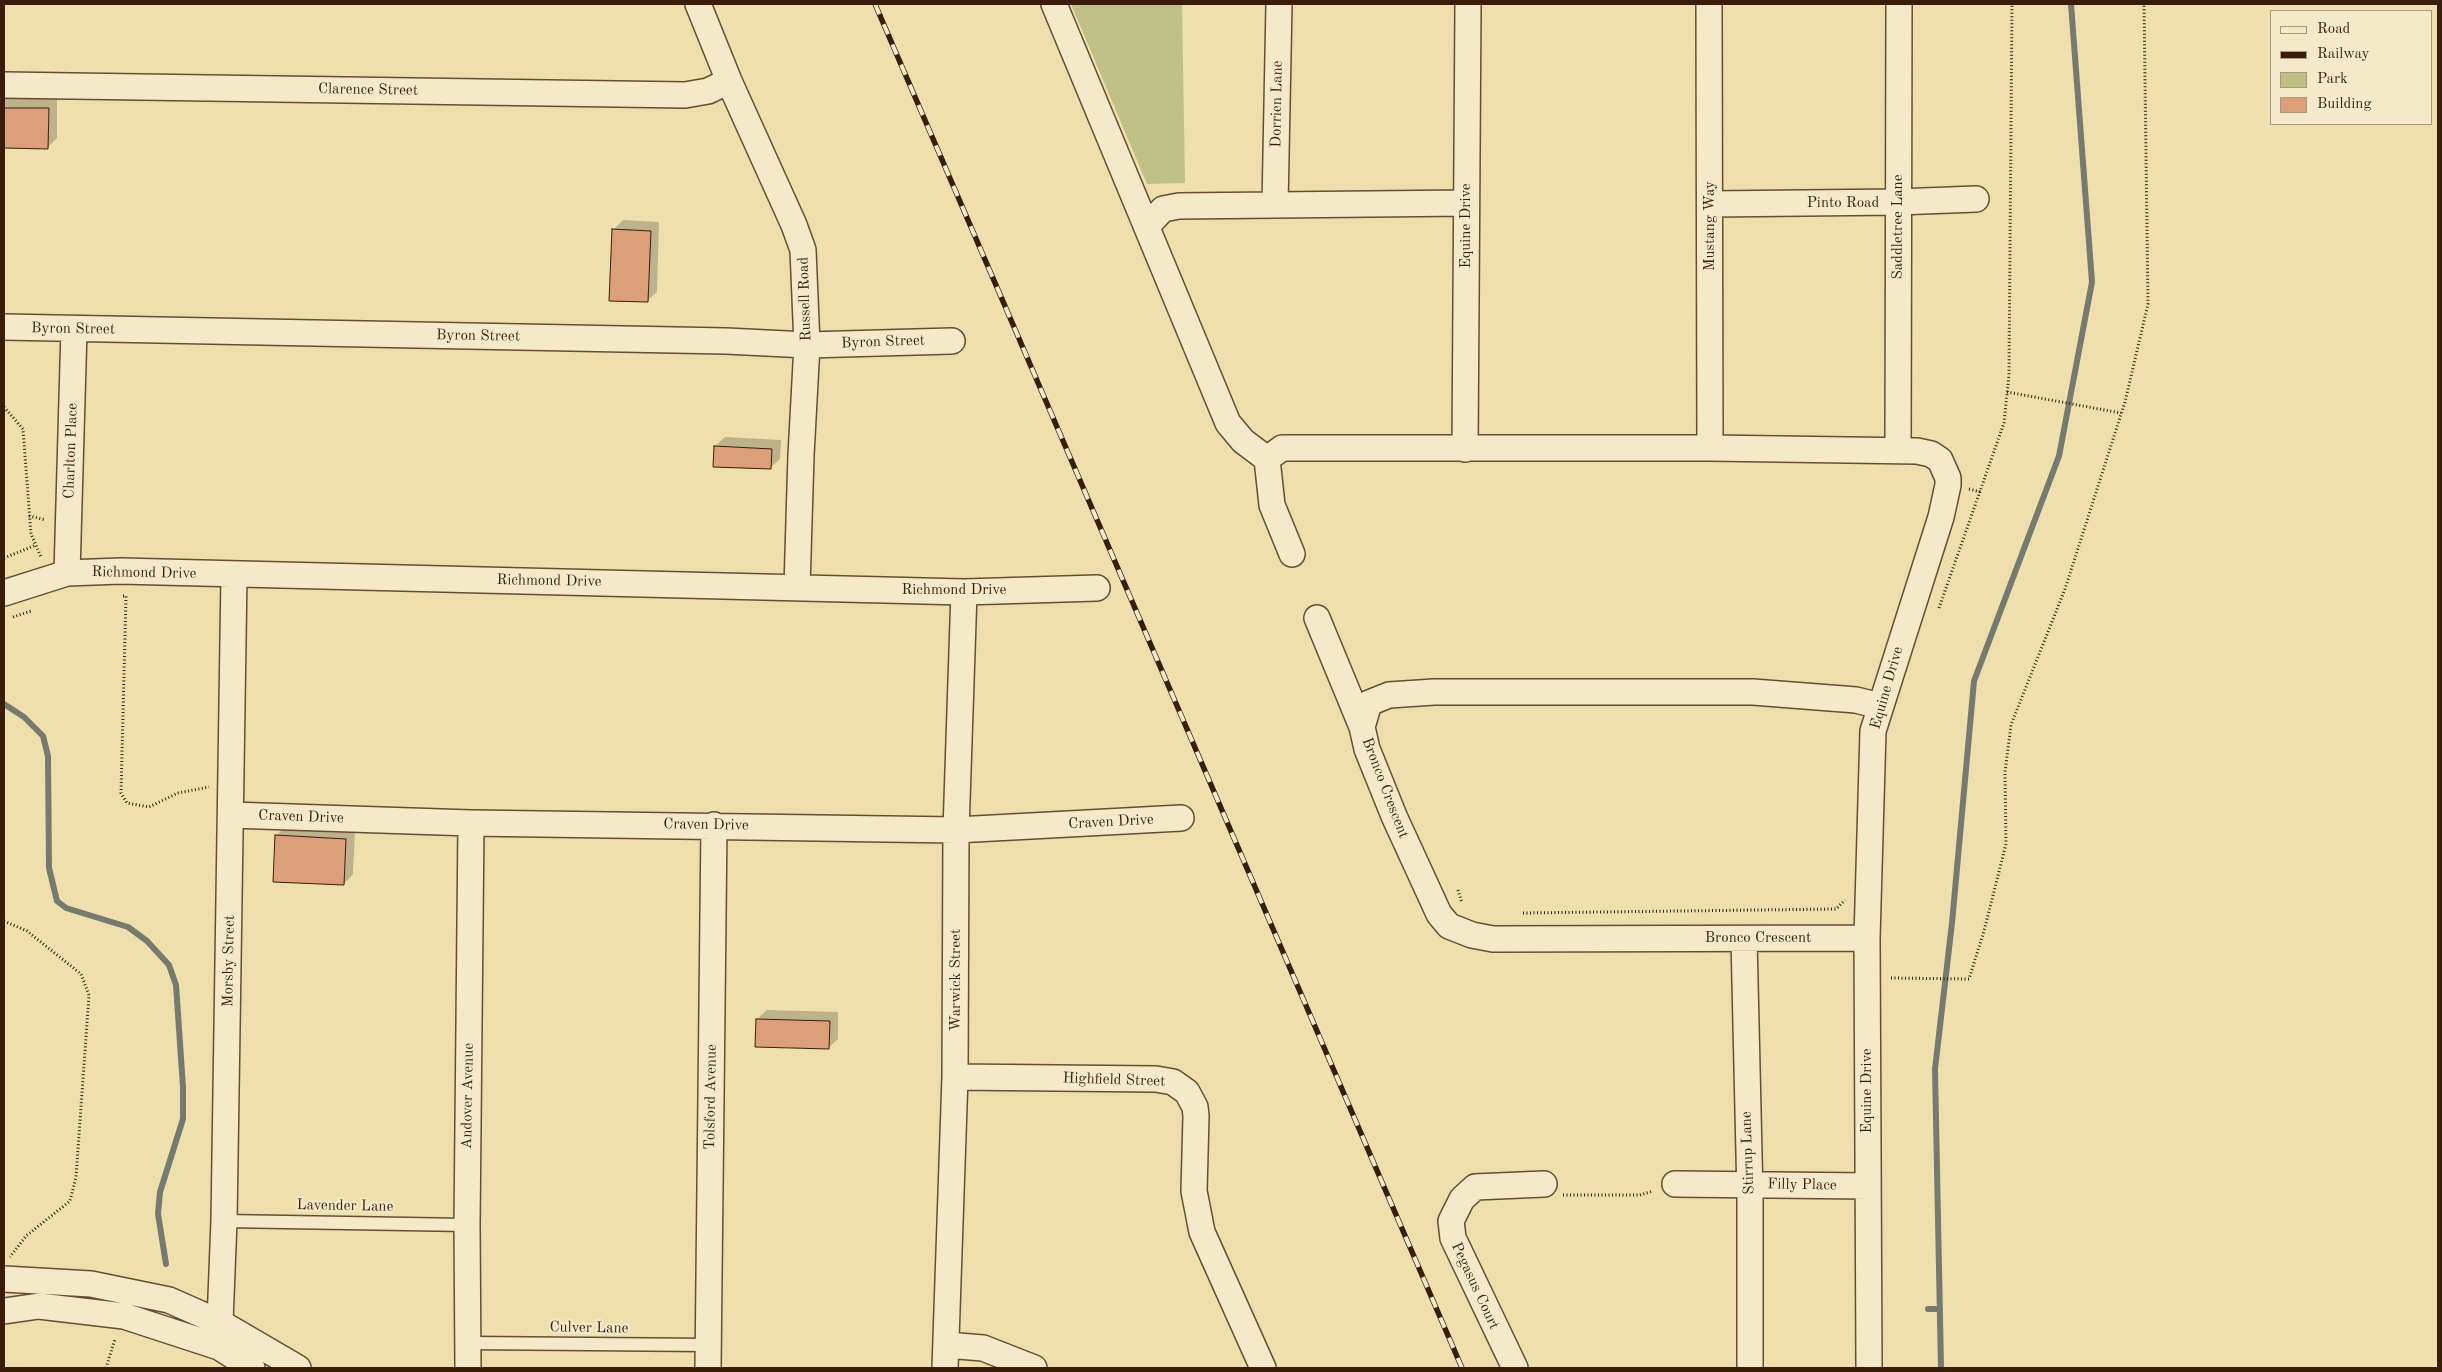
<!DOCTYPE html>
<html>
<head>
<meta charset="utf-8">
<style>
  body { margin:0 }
  #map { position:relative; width:2442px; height:1372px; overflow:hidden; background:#eedfad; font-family:"Old Standard TT",serif }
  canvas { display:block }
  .frame { position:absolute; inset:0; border:5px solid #3b1c0a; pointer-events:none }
  .legend { position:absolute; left:2270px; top:10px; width:162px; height:115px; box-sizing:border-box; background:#f4eaca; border:1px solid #aa987d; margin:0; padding:6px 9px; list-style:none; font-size:15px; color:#3b1c0a }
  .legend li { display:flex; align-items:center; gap:10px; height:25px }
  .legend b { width:25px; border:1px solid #aa987d }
</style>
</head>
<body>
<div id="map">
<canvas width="2442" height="1372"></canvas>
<div class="frame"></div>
<ul class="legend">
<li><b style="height:6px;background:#f4eaca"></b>Road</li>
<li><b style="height:6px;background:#3b1c0a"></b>Railway</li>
<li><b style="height:14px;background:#bec086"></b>Park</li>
<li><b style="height:14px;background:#db9f79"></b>Building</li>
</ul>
</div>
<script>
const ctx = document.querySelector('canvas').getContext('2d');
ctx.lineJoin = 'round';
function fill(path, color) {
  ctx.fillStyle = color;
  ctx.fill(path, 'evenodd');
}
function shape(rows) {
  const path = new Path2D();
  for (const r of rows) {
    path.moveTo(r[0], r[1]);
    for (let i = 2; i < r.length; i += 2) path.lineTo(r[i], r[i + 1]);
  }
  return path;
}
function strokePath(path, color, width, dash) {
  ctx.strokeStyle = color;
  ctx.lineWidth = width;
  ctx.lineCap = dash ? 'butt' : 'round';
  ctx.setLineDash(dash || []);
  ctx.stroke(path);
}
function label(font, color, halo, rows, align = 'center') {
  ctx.font = font + ' "Old Standard TT",serif';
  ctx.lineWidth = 4.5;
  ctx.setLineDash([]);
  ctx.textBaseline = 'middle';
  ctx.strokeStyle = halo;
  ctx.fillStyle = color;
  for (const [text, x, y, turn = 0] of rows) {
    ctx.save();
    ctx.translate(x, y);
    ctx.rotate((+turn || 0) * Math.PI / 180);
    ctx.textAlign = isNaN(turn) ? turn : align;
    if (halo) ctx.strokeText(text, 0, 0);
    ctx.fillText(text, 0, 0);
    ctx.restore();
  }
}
fill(shape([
  [1071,4,1182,4,1185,183,1147,184]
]), '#bec086');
fill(shape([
  [4,99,57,99,57,138,48,147,4,147],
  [623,220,659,222,657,292,647,301,613,230],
  [725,437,781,440,780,459,770,468,715,446],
  [286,826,355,830,353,874,344,884,276,836],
  [767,1010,838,1012,838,1039,828,1048,757,1019]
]), '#0003');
strokePath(shape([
  [4,704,24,717,43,736,48,756,49,868,57,901,66,908,128,927,147,941,169,965,176,985,183,1087,183,1119,160,1192,158,1214,166,1264],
  [1928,1309,1940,1309],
  [1941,1368,1935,1069,1952,923,1974,681,2059,456,2092,282,2071,4]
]), '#767b70', 6);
const building = shape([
  [4,108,49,108,48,149,4,148,4,108],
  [612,229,651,231,648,302,609,301,612,229],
  [714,446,772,449,771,469,713,467,714,446],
  [275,835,346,839,344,885,273,882,275,835],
  [756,1019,830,1021,829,1049,755,1047,756,1019]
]);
fill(building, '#db9f79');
strokePath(building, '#3b1c0a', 1);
const service = shape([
  [224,1221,467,1225],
  [469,1343,708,1345]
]);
const minor = shape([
  [698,4,729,81,794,225,803,250,807,345,801,455,797,587],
  [1054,4,1228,423,1243,441,1267,459,1272,505,1292,554],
  [1709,4,1710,448],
  [4,85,685,95,708,91,729,81],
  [1710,204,1897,202,1976,199],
  [1275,205,1279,4],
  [1148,225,1163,209,1179,206,1466,203],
  [4,327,726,341,807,345,952,341],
  [1465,449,1468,4],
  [1898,450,1899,4],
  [1267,459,1282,448,1710,448,1917,451,1931,454,1940,460,1948,478,1948,485,1941,517,1873,731,1867,938,1869,1368],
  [67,573,74,329],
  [4,593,67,573,121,571,964,592,1097,588],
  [1317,618,1362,727],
  [231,815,471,823,956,830,1181,818],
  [1867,938,1493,939,1472,935,1449,926,1439,914,1394,816,1367,749,1362,727,1369,703,1389,695,1434,692,1753,692,1856,700,1880,706],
  [1744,939,1750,1197,1750,1368],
  [955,1077,1156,1079,1173,1082,1187,1092,1195,1107,1196,1116,1194,1191,1202,1232,1263,1368],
  [1675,1184,1868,1186],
  [4,1279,91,1284,169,1300,221,1323,298,1368],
  [4,1311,39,1306,124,1316,219,1347,252,1368],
  [946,1345,983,1348,1034,1368],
  [219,1347,224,1221,234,575],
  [468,1368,467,1225,471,823],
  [708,1368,714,825],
  [945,1368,955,1077,956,830,964,592],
  [1515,1368,1453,1238,1451,1221,1462,1199,1475,1187,1544,1184]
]);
strokePath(service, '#684d33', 15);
strokePath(minor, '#684d33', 28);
strokePath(shape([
  [2007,392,2121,413],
  [4,407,23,429,31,534,41,557],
  [1969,489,1981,492],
  [29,516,46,520],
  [4,558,36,545],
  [123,596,126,596,121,793,127,803,149,807,178,793,209,787],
  [1939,608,2004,423,2009,375,2012,4],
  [13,617,31,611],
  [1458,890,1462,903],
  [1523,913,1836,909,1845,900],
  [4,921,27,931,81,974,89,995,76,1177,70,1201,26,1236,10,1257],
  [1891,978,1969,979,1984,931,2006,844,2005,772,2011,725,2065,589,2125,402,2148,304,2144,4],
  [1563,1195,1640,1195,1653,1191],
  [106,1368,115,1339]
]), '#3b1c0a', 3, [1, 2.5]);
strokePath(service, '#f4eaca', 12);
strokePath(minor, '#f4eaca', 25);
const rail = shape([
  [875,4,1462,1368]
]);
strokePath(rail, '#3b1c0a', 5.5);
strokePath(rail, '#f4eaca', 4, [11]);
label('15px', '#3b1c0a', '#f4eaca', [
  ["Clarence Street",368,90,1],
  ["Dorrien Lane",1277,104,-89],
  ["Pinto Road",1843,203],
  ["Equine Drive",1466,226,-90],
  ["Mustang Way",1710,226,-90],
  ["Saddletree Lane",1898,227,-90],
  ["Russell Road",805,299,-92],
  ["Byron Street",73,329,1],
  ["Byron Street",478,336,1],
  ["Byron Street",883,342,-2],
  ["Charlton Place",71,451,-88],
  ["Richmond Drive",144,573,1],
  ["Richmond Drive",549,581,1],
  ["Richmond Drive",954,590],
  ["Equine Drive",1887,688,-74],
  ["Bronco Crescent",1385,788,69],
  ["Craven Drive",301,817,2],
  ["Craven Drive",1111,822,-3],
  ["Craven Drive",706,825,1],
  ["Bronco Crescent",1758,938],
  ["Morsby Street",229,961,-89],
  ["Warwick Street",956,980,-90],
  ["Highfield Street",1114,1080,2],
  ["Equine Drive",1867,1091,-90],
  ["Andover Avenue",468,1096,-89],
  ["Tolsford Avenue",711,1097,-89],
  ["Stirrup Lane",1748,1153,-92],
  ["Filly Place",1802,1185,1],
  ["Lavender Lane",345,1206,1],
  ["Pegasus Court",1475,1286,65],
  ["Culver Lane",589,1328,1]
]);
</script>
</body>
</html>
